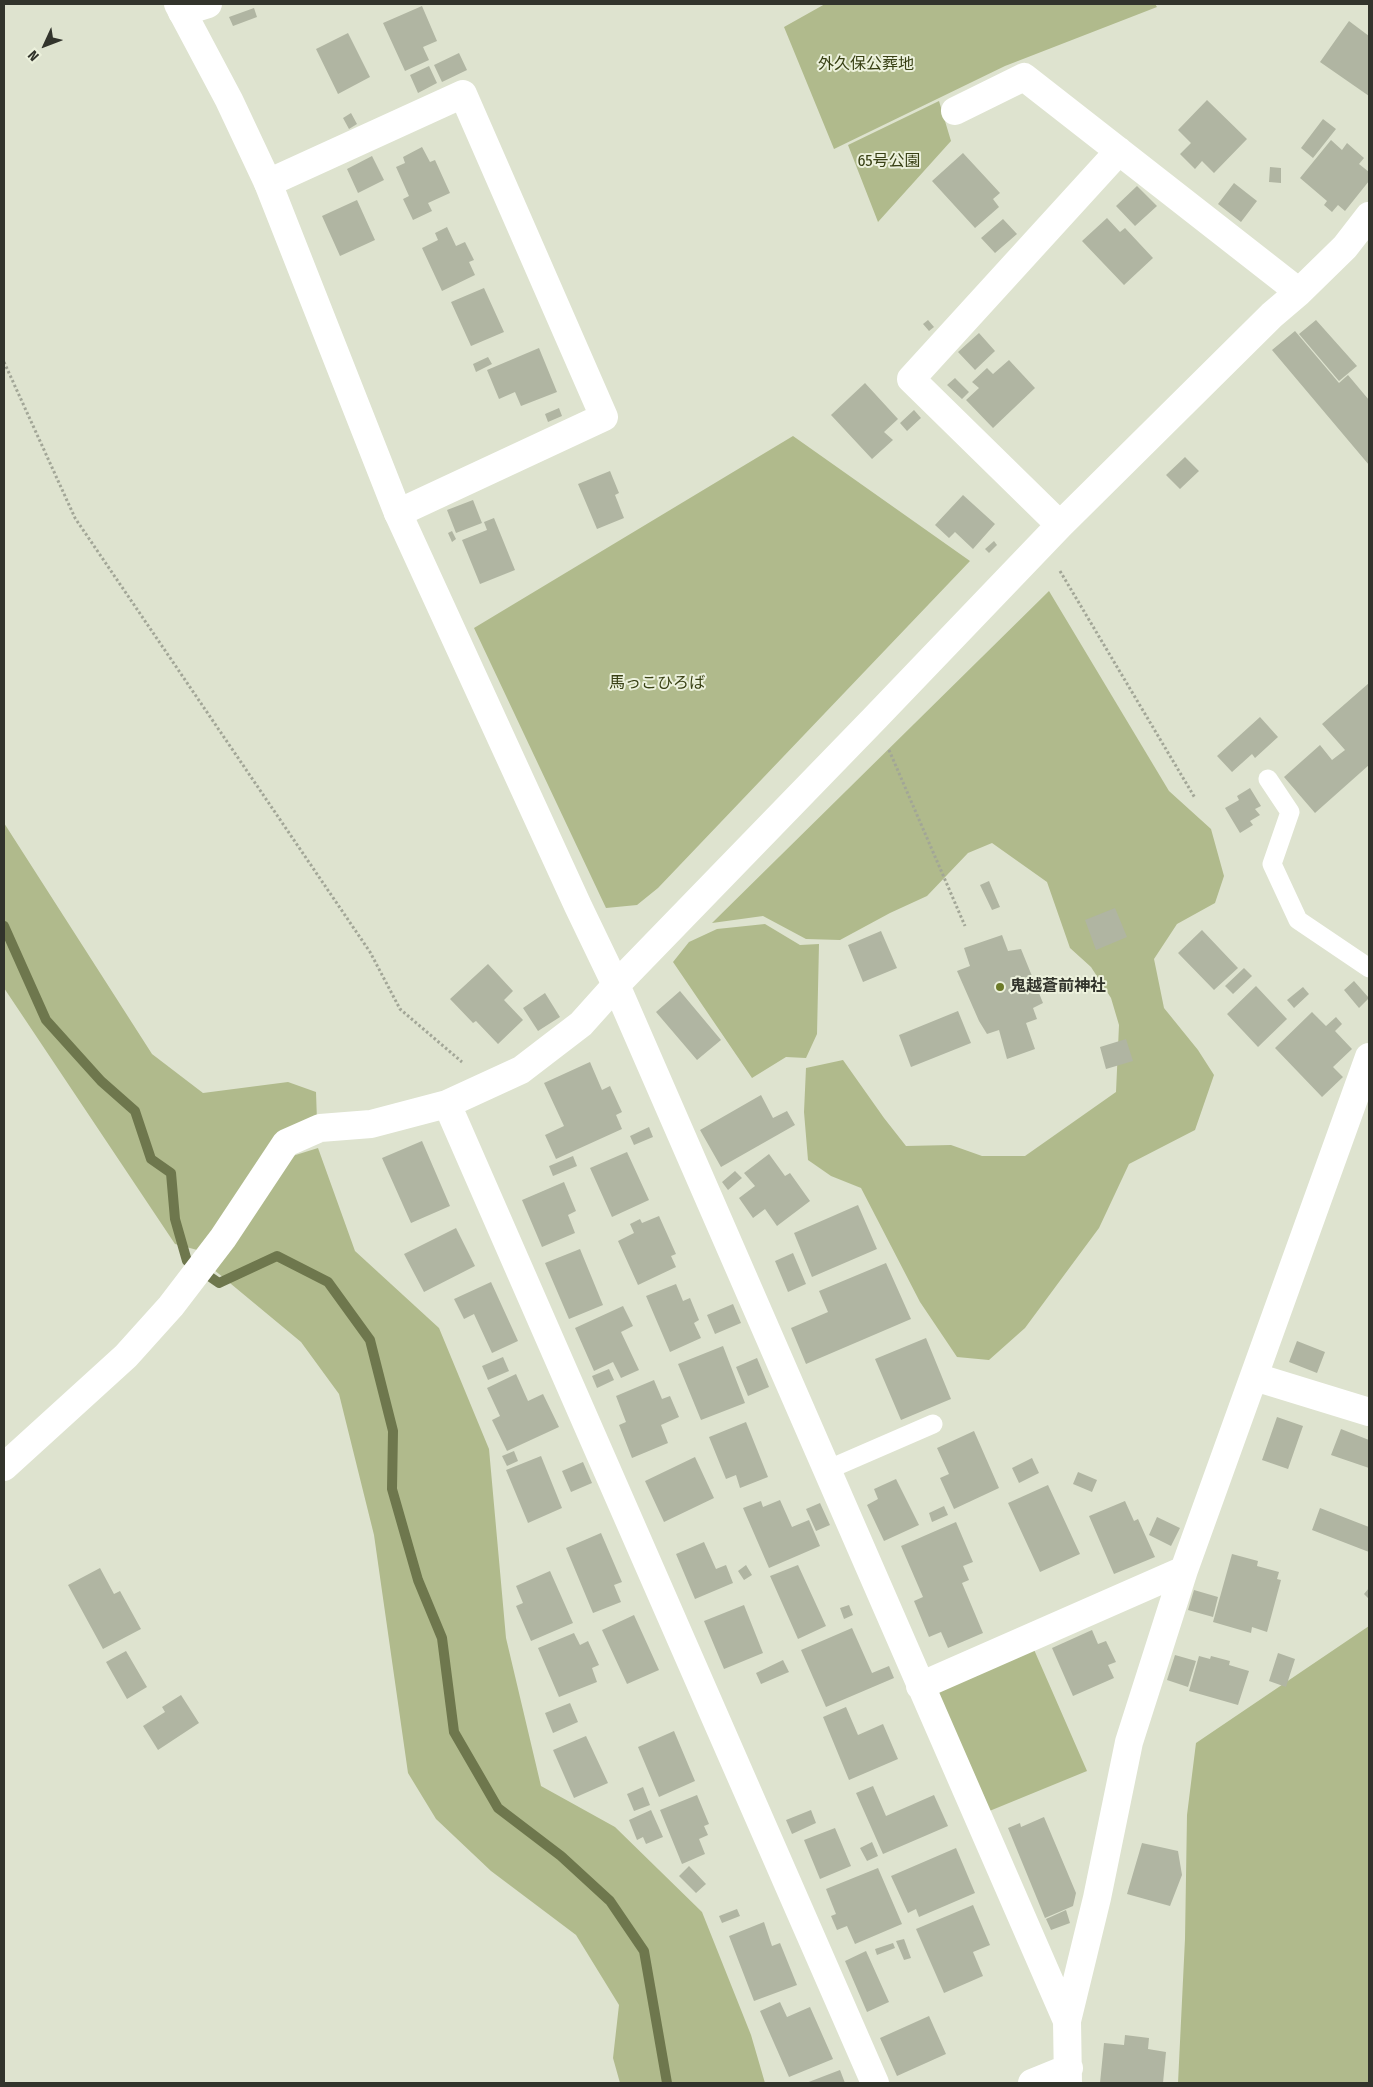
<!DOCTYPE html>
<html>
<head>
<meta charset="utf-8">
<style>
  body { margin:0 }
  #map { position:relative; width:1373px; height:2087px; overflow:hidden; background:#dee3cf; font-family:"Fira Sans Condensed",sans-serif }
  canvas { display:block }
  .frame { position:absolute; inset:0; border:5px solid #32342c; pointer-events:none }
  .north { position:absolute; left:20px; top:20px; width:50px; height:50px; -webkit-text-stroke:4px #ecf1dc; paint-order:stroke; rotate:227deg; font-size:14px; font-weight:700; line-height:20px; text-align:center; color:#32342c }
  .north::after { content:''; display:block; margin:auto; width:18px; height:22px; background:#32342c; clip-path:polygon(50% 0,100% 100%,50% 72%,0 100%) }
</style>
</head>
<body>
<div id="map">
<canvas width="1373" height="2087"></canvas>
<div class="frame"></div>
<div class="north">N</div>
</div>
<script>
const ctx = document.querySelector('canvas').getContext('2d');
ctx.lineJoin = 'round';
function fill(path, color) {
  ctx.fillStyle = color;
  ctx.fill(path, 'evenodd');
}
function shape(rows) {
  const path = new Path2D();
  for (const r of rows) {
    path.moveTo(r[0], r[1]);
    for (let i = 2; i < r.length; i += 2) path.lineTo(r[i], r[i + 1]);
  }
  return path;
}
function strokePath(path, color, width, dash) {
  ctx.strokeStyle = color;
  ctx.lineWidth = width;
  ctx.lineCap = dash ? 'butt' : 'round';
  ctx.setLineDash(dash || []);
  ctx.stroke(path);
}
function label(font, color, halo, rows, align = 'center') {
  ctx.font = font + ' "Fira Sans Condensed","Noto Sans JP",sans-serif';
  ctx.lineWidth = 4;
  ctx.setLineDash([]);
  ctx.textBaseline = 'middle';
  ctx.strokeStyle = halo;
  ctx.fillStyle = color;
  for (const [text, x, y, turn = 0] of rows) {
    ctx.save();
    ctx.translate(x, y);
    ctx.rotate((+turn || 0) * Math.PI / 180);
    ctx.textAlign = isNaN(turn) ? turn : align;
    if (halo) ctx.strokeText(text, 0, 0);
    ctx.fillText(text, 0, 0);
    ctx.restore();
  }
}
fill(shape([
  [825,4,1155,4,1157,7,1005,66,834,149,784,27],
  [939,101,951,141,878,222,848,145],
  [793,436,970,561,658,888,637,905,606,908,474,628],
  [1049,591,1169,791,1211,829,1224,876,1215,903,1177,924,1154,959,1164,1008,1198,1050,1214,1075,1195,1130,1129,1164,1099,1228,1025,1328,989,1360,957,1357,920,1302,861,1188,831,1176,808,1160,804,1112,806,1068,843,1060,884,1118,906,1146,951,1145,982,1156,1025,1156,1116,1092,1119,1025,1111,998,1091,967,1070,948,1047,882,992,843,968,853,927,896,890,913,840,940,806,939,763,916,712,923],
  [4,823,152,1054,203,1093,288,1082,316,1092,317,1121,201,1251,175,1244,4,988],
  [765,924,800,945,819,944,817,1034,806,1058,786,1057,752,1078,673,962,689,942,717,929],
  [318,1148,355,1251,439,1328,489,1449,506,1638,541,1786,615,1827,702,1912,751,2035,765,2083,620,2083,613,2058,619,2005,576,1935,491,1871,436,1819,408,1773,374,1535,339,1394,301,1342,213,1269,286,1158],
  [1369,1626,1369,2083,1178,2083,1185,1939,1187,1815,1196,1743],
  [1032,1645,1087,1771,987,1812,937,1689]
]), '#b0ba8c');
strokePath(shape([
  [4,926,46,1020,101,1081,135,1111,151,1159,171,1173,175,1219,187,1261,219,1283,277,1256,328,1282,370,1340,393,1431,392,1489,418,1580,442,1638,454,1732,498,1808,561,1856,610,1901,644,1951,667,2083]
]), '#6e774d', 10);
fill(shape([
  [422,6,437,41,423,47,429,60,405,71,383,23],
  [254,8,257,17,233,26,229,17],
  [1349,21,1369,36,1369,96,1320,62],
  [348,33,370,77,338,94,316,49],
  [459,53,467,70,442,82,434,65],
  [429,66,437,83,418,93,410,75],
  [1207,100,1247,139,1214,173,1202,161,1195,169,1180,154,1191,143,1178,130],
  [351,113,357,124,349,129,343,118],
  [1323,119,1336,129,1313,158,1301,148],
  [1331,140,1342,150,1347,143,1364,158,1359,164,1369,172,1369,181,1345,211,1338,205,1332,212,1324,205,1327,201,1300,178],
  [422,147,430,162,435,160,450,193,428,203,432,211,413,220,403,199,409,196,396,167,405,163,403,157],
  [963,153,1000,193,993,199,999,207,975,228,932,181],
  [372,156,384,180,358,193,347,169],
  [1270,167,1281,168,1281,183,1269,182],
  [1234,183,1257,201,1241,222,1218,204],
  [1137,186,1157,206,1135,226,1116,206],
  [357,200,375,240,340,256,322,216],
  [1107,218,1120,232,1125,228,1153,258,1124,285,1082,241],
  [1003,219,1017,234,995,253,981,238],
  [447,227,456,246,465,242,474,260,469,262,475,275,442,291,422,248,438,240,435,233],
  [484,288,504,332,471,346,451,302],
  [928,320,934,327,929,331,923,324],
  [1316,320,1357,366,1339,381,1299,334],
  [1295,331,1339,383,1348,375,1369,400,1369,465,1272,350],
  [979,333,995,351,975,370,958,352],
  [539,348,557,392,521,406,515,392,499,399,487,370],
  [488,357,492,364,476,372,473,364],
  [1009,360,1035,388,993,428,966,400,979,388,972,382,987,368,993,374],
  [955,378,969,392,962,399,947,385],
  [865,383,898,419,884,432,893,440,872,459,831,415],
  [559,408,562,416,548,422,545,414],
  [914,410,921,418,907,431,900,423],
  [1185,457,1199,471,1180,489,1166,475],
  [610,471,619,493,615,495,624,518,597,529,578,484],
  [963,495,995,524,973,549,955,532,949,538,935,525],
  [473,500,482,523,456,533,447,510],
  [494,518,515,570,480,584,462,540,487,530,484,522],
  [452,531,456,539,452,542,448,533],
  [994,541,997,545,989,553,985,549],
  [1369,683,1369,765,1315,813,1284,777,1320,745,1332,760,1345,750,1322,724],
  [1260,717,1278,737,1255,758,1252,754,1232,772,1217,756],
  [1250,788,1261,806,1255,809,1260,815,1250,821,1253,825,1240,833,1225,808,1239,800,1237,796],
  [989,881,1000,907,992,910,980,885],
  [1115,908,1127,937,1096,950,1085,920],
  [1202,930,1238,968,1214,990,1178,953],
  [881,931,897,968,863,982,848,945],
  [1002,935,1008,951,1021,949,1043,1003,1033,1008,1037,1019,1026,1023,1035,1049,1007,1059,999,1030,987,1034,979,1021,957,971,970,966,964,948],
  [488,964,513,991,504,1000,523,1020,498,1044,476,1021,473,1023,450,999],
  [1244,968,1252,976,1233,994,1225,986],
  [1354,981,1369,998,1359,1008,1344,990],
  [1256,986,1287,1019,1258,1047,1227,1014],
  [1303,987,1309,994,1294,1008,1287,1000],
  [680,991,721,1040,697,1060,656,1012],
  [545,993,560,1017,538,1031,523,1008],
  [958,1011,971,1043,911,1067,899,1035],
  [1312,1012,1326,1026,1336,1017,1342,1024,1335,1031,1352,1049,1333,1067,1343,1077,1322,1097,1275,1048],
  [1126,1039,1133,1061,1106,1069,1100,1047],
  [590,1062,602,1090,610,1086,622,1112,616,1115,622,1129,556,1159,545,1135,564,1126,544,1083],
  [761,1095,773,1118,787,1111,795,1125,721,1167,700,1130],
  [649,1127,653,1137,634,1145,630,1136],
  [422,1141,450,1206,411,1223,382,1158],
  [627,1152,649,1200,612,1217,590,1168],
  [769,1154,785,1176,790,1173,810,1201,777,1226,765,1209,753,1218,739,1198,755,1186,744,1173],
  [573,1156,577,1166,553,1176,549,1166],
  [735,1171,742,1178,728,1190,722,1182],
  [564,1182,576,1211,568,1215,575,1233,542,1247,522,1200],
  [858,1205,877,1249,812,1277,794,1233],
  [659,1216,676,1254,671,1256,676,1267,638,1285,618,1241,634,1233,630,1224,640,1219,642,1223],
  [456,1228,475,1266,424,1292,404,1254],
  [580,1249,603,1305,569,1319,545,1263],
  [793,1253,806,1284,788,1292,775,1261],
  [886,1263,911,1319,806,1364,791,1328,828,1312,819,1291],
  [491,1282,518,1341,492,1353,474,1314,464,1319,454,1299],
  [676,1284,683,1301,690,1298,699,1320,694,1323,701,1338,670,1352,646,1296],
  [733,1304,741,1323,715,1334,707,1315],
  [623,1306,633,1326,621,1332,639,1370,621,1378,613,1362,594,1371,575,1328],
  [926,1338,951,1399,901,1420,875,1359],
  [1297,1341,1325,1352,1317,1373,1289,1362],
  [723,1346,745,1403,701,1420,678,1364],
  [503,1357,509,1371,488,1380,482,1366],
  [757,1358,769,1387,748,1396,736,1367],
  [609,1369,614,1380,597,1388,592,1376],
  [516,1374,528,1401,543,1394,559,1427,507,1451,492,1420,500,1416,487,1388],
  [654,1380,662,1399,670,1396,679,1417,661,1425,668,1443,632,1458,619,1425,626,1422,616,1396],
  [1277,1417,1303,1426,1288,1469,1262,1460],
  [746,1422,768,1477,740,1488,736,1475,726,1479,709,1437],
  [1341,1429,1369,1440,1369,1468,1331,1455],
  [974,1431,999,1488,954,1509,940,1478,949,1474,937,1448],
  [514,1451,518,1461,507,1466,502,1456],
  [541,1456,562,1508,528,1523,506,1470],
  [695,1457,714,1498,664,1522,645,1481],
  [1032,1458,1039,1473,1019,1483,1012,1468],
  [583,1462,592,1483,571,1492,562,1471],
  [1078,1472,1097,1480,1092,1492,1073,1484],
  [896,1479,919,1525,884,1541,867,1505,878,1499,874,1489],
  [1048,1485,1080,1554,1040,1572,1008,1503],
  [780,1500,792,1527,809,1520,820,1546,769,1568,743,1508,761,1501,763,1507],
  [1125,1501,1134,1521,1138,1519,1155,1557,1114,1574,1089,1516],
  [820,1503,830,1525,816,1531,806,1509],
  [944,1506,948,1515,932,1522,929,1513],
  [1320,1508,1369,1527,1369,1552,1312,1530],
  [1157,1517,1180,1528,1171,1546,1149,1535],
  [956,1522,973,1562,963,1566,969,1580,962,1583,983,1633,948,1648,941,1632,929,1637,914,1601,923,1597,901,1546],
  [601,1533,622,1582,614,1585,621,1602,593,1613,566,1548],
  [704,1542,716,1569,726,1565,733,1583,695,1599,676,1554],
  [1232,1554,1258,1561,1257,1566,1279,1572,1277,1579,1281,1580,1267,1632,1252,1627,1251,1633,1213,1622],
  [746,1565,752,1575,744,1580,738,1571],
  [798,1565,826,1626,798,1639,770,1576],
  [100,1568,114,1594,120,1591,141,1629,103,1649,68,1585],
  [550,1571,573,1623,531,1641,516,1606,523,1603,516,1586],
  [1369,1588,1369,1599,1364,1594],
  [1194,1590,1218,1597,1213,1617,1188,1610],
  [744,1605,763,1653,724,1669,704,1621],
  [849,1605,853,1615,844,1619,840,1608],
  [634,1615,659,1670,627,1684,602,1630],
  [852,1628,872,1673,889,1666,894,1678,826,1707,801,1650],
  [1092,1630,1098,1644,1106,1641,1116,1662,1108,1665,1114,1678,1073,1696,1052,1648],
  [574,1633,580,1645,588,1641,599,1665,592,1668,597,1682,559,1697,538,1648],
  [126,1651,147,1687,127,1699,106,1662],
  [1278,1653,1295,1659,1286,1687,1269,1681],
  [1175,1655,1196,1661,1188,1687,1167,1680],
  [1199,1656,1210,1659,1211,1656,1230,1661,1229,1665,1249,1671,1238,1705,1189,1691],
  [783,1660,789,1672,761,1684,756,1673],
  [181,1695,199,1723,158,1750,143,1726,165,1712,162,1707],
  [570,1703,578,1722,553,1733,545,1713],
  [846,1707,858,1735,883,1724,898,1759,849,1780,823,1717],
  [674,1731,695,1781,659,1797,638,1747],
  [586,1736,608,1783,574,1798,553,1750],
  [873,1786,886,1816,934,1795,948,1826,883,1854,856,1793],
  [643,1787,650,1805,634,1811,627,1794],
  [697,1795,709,1824,704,1826,708,1835,699,1839,705,1854,682,1864,660,1810],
  [651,1810,663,1837,646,1844,643,1837,637,1840,629,1820],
  [811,1810,816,1823,792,1834,786,1820],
  [1044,1817,1076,1893,1073,1906,1045,1918,1008,1828,1020,1823,1021,1827],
  [835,1828,851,1866,820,1879,804,1840],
  [872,1842,878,1856,867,1861,860,1848],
  [1142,1843,1178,1851,1182,1875,1170,1906,1127,1894],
  [956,1848,975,1893,919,1917,916,1909,908,1913,891,1876],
  [689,1866,706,1884,696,1893,679,1876],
  [878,1868,902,1924,855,1944,847,1926,837,1930,831,1916,836,1914,826,1889],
  [973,1905,990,1945,973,1952,983,1976,944,1993,916,1929],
  [737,1909,740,1916,722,1923,719,1916],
  [1066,1910,1070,1923,1051,1930,1046,1919],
  [764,1922,772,1946,780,1943,797,1985,754,2001,729,1936],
  [904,1939,911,1958,904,1960,896,1941],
  [893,1943,895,1948,877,1955,875,1949],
  [866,1951,889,2002,867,2012,845,1961],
  [780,2002,787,2017,810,2007,833,2059,789,2077,760,2011],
  [929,2016,946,2054,897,2076,880,2038],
  [1125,2035,1149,2038,1148,2049,1166,2052,1163,2083,1100,2083,1104,2043,1124,2045],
  [840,2070,845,2083,806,2083]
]), '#b0b5a2');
strokePath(shape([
  [4,362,75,518,370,952,400,1009,462,1062],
  [1060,571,1195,798],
  [889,750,965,926]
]), '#a2a697', 3, [2.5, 2.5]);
strokePath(shape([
  [1268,779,1290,812,1272,864,1298,920,1369,968],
  [827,1470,933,1424]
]), '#fff', 19);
strokePath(shape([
  [182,12,208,4],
  [955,111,1024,77,1299,292],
  [268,183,463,94,604,417,398,513],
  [1060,525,911,379,1119,151],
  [616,985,1067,2021],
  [447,1104,875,2083],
  [1255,1377,1369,1412],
  [4,1467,126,1356,171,1306,223,1238,286,1143,320,1128,371,1124,447,1104,521,1070,581,1024,616,985,875,718,1060,525,1272,315,1299,292,1345,247,1369,216],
  [920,1686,1184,1570],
  [1032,2083,1069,2068],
  [1068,2083,1067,2021,1097,1898,1129,1742,1184,1570,1369,1057]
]), '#fff', 28);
strokePath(shape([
  [178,4,229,100,268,183,398,513,578,906,616,985]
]), '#fff', 28);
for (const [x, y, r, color] of [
  [1000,987,5,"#6c7a28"]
]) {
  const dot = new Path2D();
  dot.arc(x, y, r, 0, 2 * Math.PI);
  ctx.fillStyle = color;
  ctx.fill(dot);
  strokePath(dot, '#ecf1dc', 2);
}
label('16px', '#384014', '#ecf1dc', [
  ["外久保公葬地",866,65],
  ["65号公園",889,162],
  ["馬っこひろば",657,684]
]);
label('bold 16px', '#32342c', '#ecf1dc', [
  ["鬼越蒼前神社",1010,987]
], 'left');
</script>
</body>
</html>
